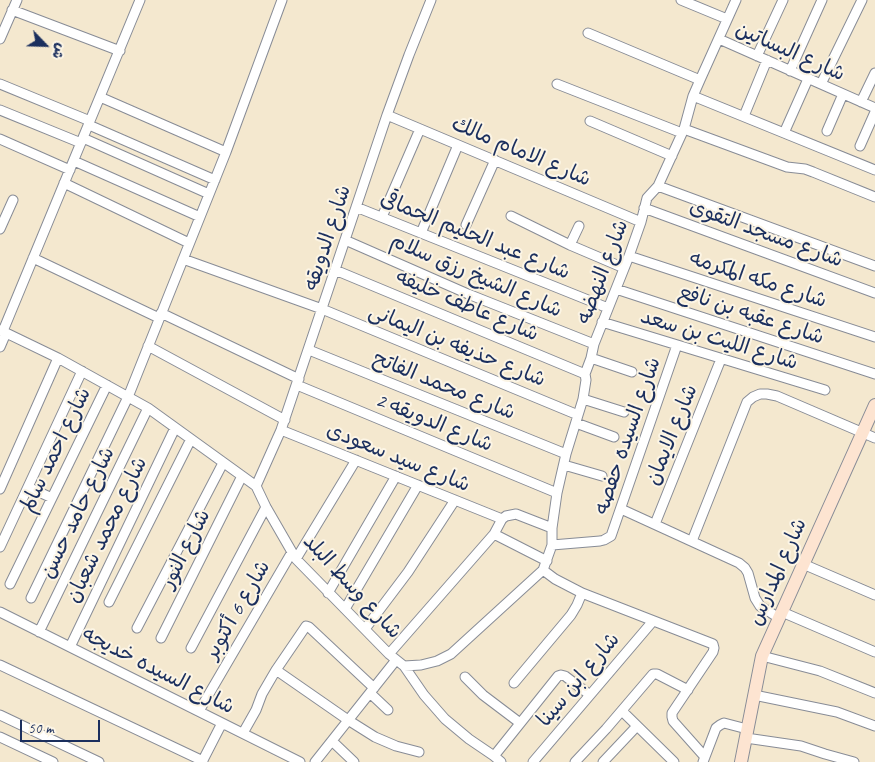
<!DOCTYPE html>
<html>
<head>
<meta charset="utf-8">
<style>
  body { margin:0 }
  #map { position:relative; width:875px; height:762px; overflow:hidden; background:#f4e8cf; font-family:Caveat,"Playpen Sans Arabic",sans-serif }
  canvas { display:block }
  .north { position:absolute; left:20px; top:20px; width:50px; height:50px; -webkit-text-stroke:4px #fcf5e5; paint-order:stroke; rotate:114deg; font-size:14px; font-weight:700; line-height:20px; text-align:center; color:#1b2f5e }
  .north::after { content:''; display:block; margin:auto; width:18px; height:22px; background:#1b2f5e; clip-path:polygon(50% 0,100% 100%,50% 72%,0 100%) }
  .scale { position:absolute; left:20px; top:720px; width:80px; height:22px; box-sizing:border-box; border:2px solid #1b2f5e; border-top:0; padding-left:6px; font-size:15px; line-height:18px; white-space:nowrap; color:#1b2f5e; -webkit-text-stroke:4px #fcf5e5; paint-order:stroke }
</style>
</head>
<body>
<div id="map">
<canvas width="875" height="762"></canvas>
<div class="north">ش</div>
<div class="scale">50 m</div>
</div>
<script>
const ctx = document.querySelector('canvas').getContext('2d');
ctx.lineJoin = 'round';
function shape(rows) {
  const path = new Path2D();
  for (const r of rows) {
    path.moveTo(r[0], r[1]);
    for (let i = 2; i < r.length; i += 2) path.lineTo(r[i], r[i + 1]);
  }
  return path;
}
function strokePath(path, color, width, dash) {
  ctx.strokeStyle = color;
  ctx.lineWidth = width;
  ctx.lineCap = dash ? 'butt' : 'round';
  ctx.setLineDash(dash || []);
  ctx.stroke(path);
}
function label(font, color, halo, rows, align = 'center') {
  ctx.font = font + ' Caveat,"Playpen Sans Arabic",sans-serif';
  ctx.lineWidth = 4;
  ctx.setLineDash([]);
  ctx.textBaseline = 'middle';
  ctx.strokeStyle = halo;
  ctx.fillStyle = color;
  for (const [text, x, y, turn = 0] of rows) {
    ctx.save();
    ctx.translate(x, y);
    ctx.rotate((+turn || 0) * Math.PI / 180);
    ctx.textAlign = isNaN(turn) ? turn : align;
    if (halo) ctx.strokeText(text, 0, 0);
    ctx.fillText(text, 0, 0);
    ctx.restore();
  }
}
const street = shape([
  [681,0,727,19],
  [12,10,120,51],
  [588,33,700,80],
  [0,39,17,0],
  [719,39,875,108],
  [757,56,783,0],
  [790,71,822,0],
  [0,84,90,121],
  [557,84,682,133],
  [821,84,862,0],
  [693,96,875,170],
  [100,97,226,152],
  [861,102,875,73],
  [0,110,81,143],
  [387,115,641,222],
  [744,116,767,60],
  [590,121,672,156],
  [89,125,215,180],
  [684,129,787,167,805,169,813,172,875,197],
  [827,131,843,94],
  [784,133,808,79],
  [83,138,209,194],
  [0,139,70,170],
  [860,146,875,112],
  [74,161,200,217],
  [64,183,189,243],
  [658,186,875,266],
  [356,207,608,308],
  [644,208,875,293],
  [511,216,570,245,624,268],
  [382,217,420,129],
  [466,225,495,160],
  [0,229,13,200],
  [421,233,458,145],
  [345,240,468,294,594,344],
  [570,245,579,226],
  [629,256,875,337],
  [33,258,159,318],
  [183,259,322,309,578,415],
  [335,270,585,374],
  [616,289,875,374],
  [161,313,299,379],
  [602,322,825,390],
  [0,330,58,358,148,408,256,486,266,507,296,559,389,654,404,666,424,695,445,719,469,739,494,756,501,762],
  [3,331,140,0],
  [148,346,285,420],
  [0,347,6,333],
  [309,350,566,454],
  [591,358,632,372],
  [297,385,557,493],
  [583,399,624,412],
  [576,423,614,437],
  [281,430,502,519],
  [564,465,602,476],
  [256,486,281,430,387,115,409,55,431,0],
  [28,487,52,498],
  [0,489,58,358],
  [621,509,739,563,745,568,748,573,755,598,760,606,779,618],
  [655,524,721,359],
  [494,534,547,561],
  [692,541,747,402,753,397,760,394,767,394,777,396,875,438],
  [552,545,600,541,604,540,611,536,677,345],
  [0,547,82,371],
  [296,559,356,460],
  [803,564,875,595],
  [543,570,555,579,582,593,713,644,714,648,713,652,672,713,672,717,673,721,705,757],
  [10,584,107,385],
  [328,593,396,476],
  [31,598,128,397,226,152,282,0],
  [109,602,191,439],
  [345,609,418,485],
  [0,612,300,762],
  [782,612,875,652],
  [137,628,223,463],
  [365,629,408,572,455,500],
  [39,632,148,408],
  [161,638,242,476],
  [70,647,175,428],
  [191,648,266,507],
  [389,654,494,534,502,519,506,516,516,514,552,528],
  [762,656,820,671,875,693],
  [0,665,203,761],
  [404,666,421,665,437,661,451,654,543,570,552,545,552,528,557,493,566,454,583,399,586,380,585,374,591,358,594,344,629,256,641,222,647,198,658,186,684,129,693,96,700,80,736,0],
  [276,670,348,720,375,737,396,746,419,752],
  [465,677,483,695,520,723],
  [514,683,571,615,577,605,582,593],
  [370,693,388,710],
  [754,695,837,712,875,726],
  [199,711,292,552],
  [622,711,674,762],
  [0,715,99,762],
  [243,733,256,710,262,694,276,670,306,626,309,627,374,688],
  [0,737,53,762],
  [746,738,801,746,825,754,854,762],
  [332,741,354,762],
  [494,756,558,676,561,675,565,676,590,695],
  [202,762,222,723],
  [315,762,396,660],
  [533,762,653,621],
  [575,762,606,729,653,674,657,674,688,690],
  [603,762,637,726],
  [703,762,716,728,720,725,724,723,747,729]
]);
const secondary = shape([
  [741,762,762,656,875,405]
]);
strokePath(street, '#888c96', 11);
strokePath(secondary, '#888c96', 14);
strokePath(street, '#fff', 9);
strokePath(secondary, '#fde4d1', 12);
label('21px', '#1b2f5e', '#fcf5e5', [
  ["شارع البساتين",790,52,24],
  ["شارع الامام مالك",521,152,23],
  ["شارع مسجد التقوى",766,234,20],
  ["شارع عبد الحليم الحماقى",475,236,22],
  ["شارع الدويقه",328,238,-72],
  ["شارع النهضه",603,272,-69],
  ["شارع الشيخ رزق سلام",476,276,23],
  ["شارع مكه المكرمه",758,280,18],
  ["شارع عاطف خليفه",467,306,23],
  ["شارع عقبه بن نافع",751,315,18],
  ["شارع الليث بن سعد",719,340,17],
  ["شارع حذيفه بن اليمانى",457,346,22],
  ["شارع محمد الفاتح",444,386,22],
  ["شارع الدويقه 2",434,423,22],
  ["شارع الايمان",672,435,-68],
  ["شارع السيده حفصه",628,436,-71],
  ["شارع احمد سالم",56,450,-64],
  ["شارع سيد سعودى",398,458,22],
  ["شارع حامد حسن",78,513,-64],
  ["شارع محمد شعبان",107,530,-64],
  ["شارع النور",186,549,-63],
  ["شارع المدارس",778,572,-66],
  ["شارع وسط البلد",352,587,47],
  ["شارع 6 أكتوبر",238,610,-60],
  ["شارع السيده خديجه",158,671,27],
  ["شارع ابن سينا",579,680,-50]
]);
</script>
</body>
</html>
